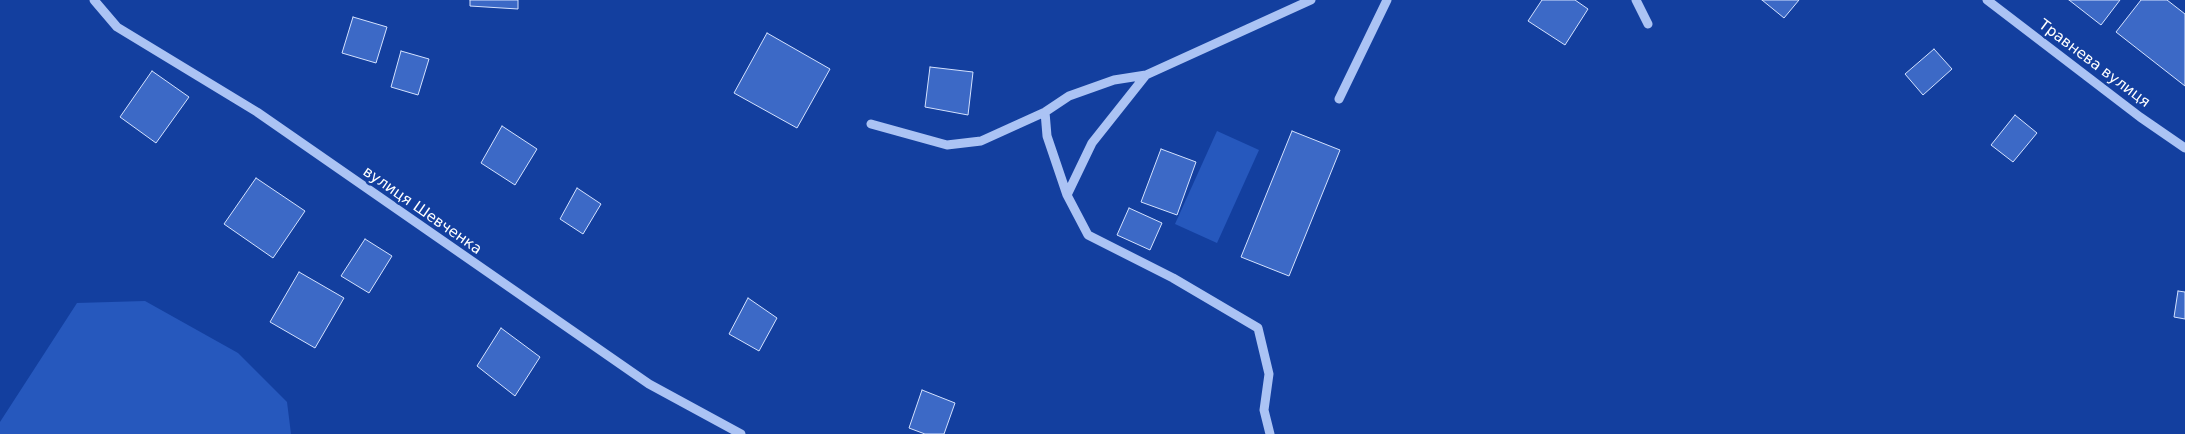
<!DOCTYPE html>
<html>
<head>
<meta charset="utf-8">
<style>
  body { margin:0 }
  canvas { display:block; background:#133f9f }
</style>
</head>
<body>
<canvas width="2185" height="434"></canvas>
<script>
const ctx = document.querySelector('canvas').getContext('2d');
ctx.lineJoin = 'round';
function fill(path, color) {
  ctx.fillStyle = color;
  ctx.fill(path, 'evenodd');
}
function shape(rows) {
  const path = new Path2D();
  for (const r of rows) {
    path.moveTo(r[0], r[1]);
    for (let i = 2; i < r.length; i += 2) path.lineTo(r[i], r[i + 1]);
  }
  return path;
}
function strokePath(path, color, width, dash) {
  ctx.strokeStyle = color;
  ctx.lineWidth = width;
  ctx.lineCap = dash ? 'butt' : 'round';
  ctx.setLineDash(dash || []);
  ctx.stroke(path);
}
function label(font, color, halo, rows, align = 'center') {
  ctx.font = font + ' "DejaVu Sans",sans-serif';
  ctx.lineWidth = 5;
  ctx.setLineDash([]);
  ctx.textBaseline = 'middle';
  ctx.strokeStyle = halo;
  ctx.fillStyle = color;
  for (const [text, x, y, turn = 0] of rows) {
    ctx.save();
    ctx.translate(x, y);
    ctx.rotate((+turn || 0) * Math.PI / 180);
    ctx.textAlign = isNaN(turn) ? turn : align;
    if (halo) ctx.strokeText(text, 0, 0);
    ctx.fillText(text, 0, 0);
    ctx.restore();
  }
}
fill(shape([
  [1217,131,1259,150,1217,243,1175,224],
  [145,301,238,353,287,402,291,434,0,434,0,422,77,303]
]), '#2658bd');
const building = shape([
  [470,0,518,0,518,9,470,6,470,0],
  [1542,0,1575,0,1588,9,1565,45,1528,21,1542,0],
  [1762,0,1799,0,1784,18,1762,0],
  [2069,0,2120,0,2101,25,2069,0],
  [2141,0,2167,0,2185,14,2185,86,2116,32,2141,0],
  [353,17,387,27,376,63,342,53,353,17],
  [767,33,830,69,797,128,734,93,767,33],
  [1934,49,1952,69,1923,95,1905,74,1934,49],
  [401,51,429,59,418,95,391,87,401,51],
  [930,67,973,72,968,115,925,107,930,67],
  [152,71,189,97,156,143,120,117,152,71],
  [2015,115,2037,133,2013,162,1991,145,2015,115],
  [502,126,537,149,515,185,481,163,502,126],
  [1292,131,1340,150,1289,276,1241,257,1292,131],
  [1161,149,1196,162,1177,215,1141,202,1161,149],
  [256,178,305,211,273,258,224,224,256,178],
  [577,188,601,204,583,234,560,219,577,188],
  [1129,208,1162,223,1150,250,1117,235,1129,208],
  [365,239,392,256,369,293,341,276,365,239],
  [299,272,344,298,315,348,270,322,299,272],
  [2178,291,2185,292,2185,319,2174,317,2178,291],
  [748,298,777,318,759,351,729,334,748,298],
  [501,328,540,357,515,396,477,366,501,328],
  [922,390,955,403,944,434,925,434,909,428,922,390]
]);
fill(building, '#3c69c6');
strokePath(building, '#d3e1fe', 1);
strokePath(shape([
  [94,0,117,27,257,112,649,384,741,434],
  [1636,0,1648,24],
  [1987,0,2140,117,2185,148],
  [1339,99,1387,0],
  [1045,112,1047,136,1067,195],
  [871,124,947,145,981,141,1045,112,1069,96,1114,80,1146,75],
  [1270,434,1264,410,1269,374,1258,328,1173,278,1088,235,1067,195,1092,143,1146,75,1311,0]
]), '#abc3f4', 9);
label('15px', '#fff', '#133f9f', [
  ["Травнева вулиця",2094,64,37],
  ["вулиця Шевченка",422,211,35]
]);
</script>
</body>
</html>
